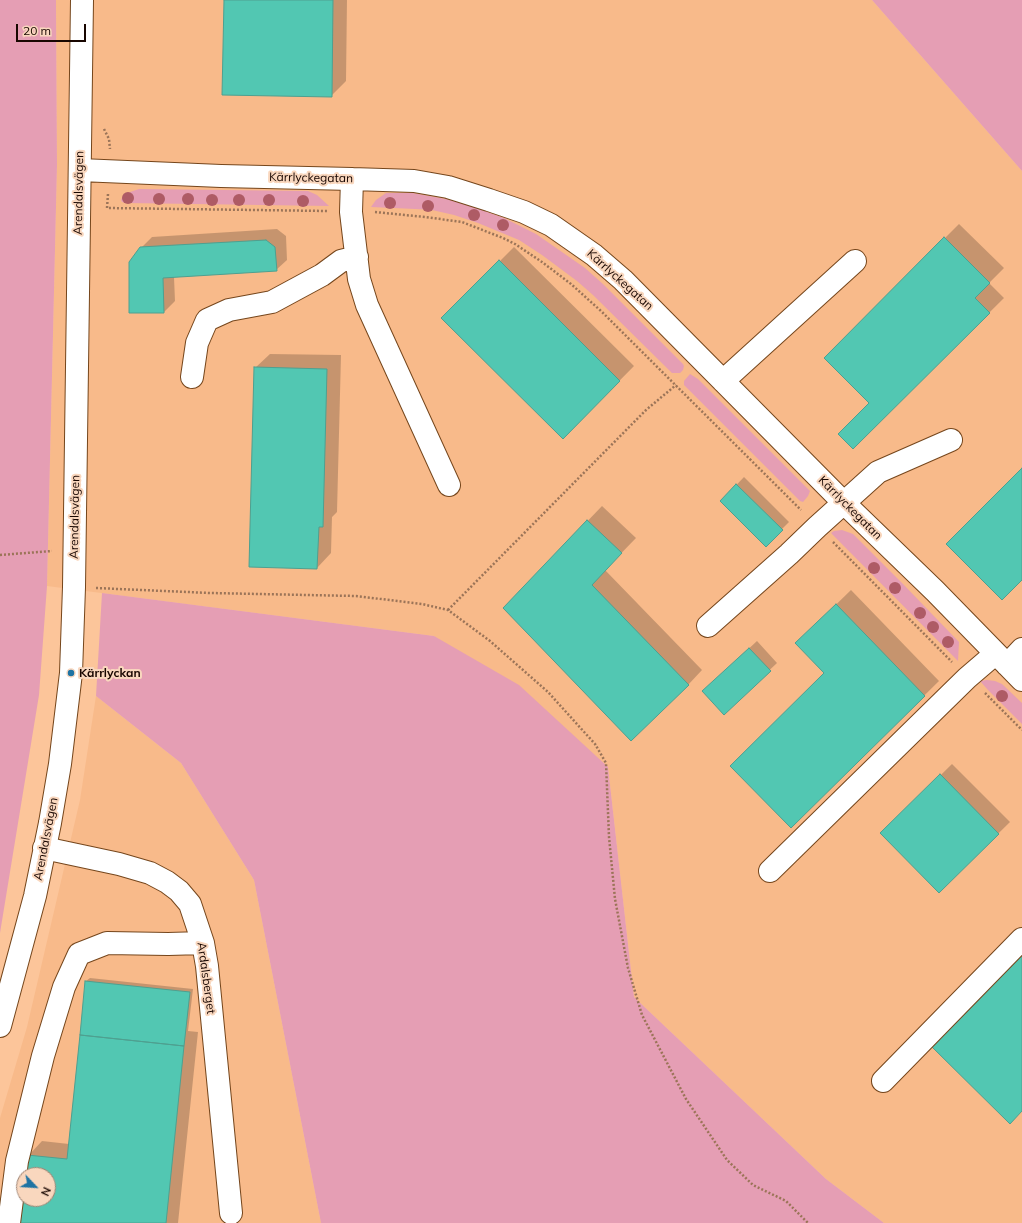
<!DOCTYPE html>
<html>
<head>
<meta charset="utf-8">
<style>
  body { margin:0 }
  #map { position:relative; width:1022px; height:1223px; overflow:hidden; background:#fcc59a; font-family:Mulish,sans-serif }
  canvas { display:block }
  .north { position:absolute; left:16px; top:1167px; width:40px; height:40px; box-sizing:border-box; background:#f9d7be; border:1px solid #9f8372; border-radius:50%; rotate:115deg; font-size:11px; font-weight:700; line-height:16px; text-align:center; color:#180600 }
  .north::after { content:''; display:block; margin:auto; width:14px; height:18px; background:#1e73a3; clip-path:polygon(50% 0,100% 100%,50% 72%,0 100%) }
  .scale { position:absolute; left:16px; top:24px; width:70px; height:18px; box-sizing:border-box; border:2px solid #180600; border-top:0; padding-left:5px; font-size:12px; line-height:14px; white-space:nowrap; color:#180600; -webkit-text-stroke:3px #f9d7be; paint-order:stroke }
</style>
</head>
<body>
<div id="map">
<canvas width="1022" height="1223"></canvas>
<div class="north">N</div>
<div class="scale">20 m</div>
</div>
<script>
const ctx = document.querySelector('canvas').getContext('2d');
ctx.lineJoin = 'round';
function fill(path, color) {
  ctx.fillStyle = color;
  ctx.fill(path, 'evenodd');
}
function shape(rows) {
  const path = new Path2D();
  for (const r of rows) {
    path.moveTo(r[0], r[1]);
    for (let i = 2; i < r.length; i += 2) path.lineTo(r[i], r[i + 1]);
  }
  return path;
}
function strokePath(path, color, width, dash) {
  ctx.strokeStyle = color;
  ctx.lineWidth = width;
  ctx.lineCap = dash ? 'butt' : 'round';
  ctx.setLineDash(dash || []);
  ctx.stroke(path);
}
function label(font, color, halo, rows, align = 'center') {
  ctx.font = font + ' Mulish,sans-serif';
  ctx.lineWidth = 4;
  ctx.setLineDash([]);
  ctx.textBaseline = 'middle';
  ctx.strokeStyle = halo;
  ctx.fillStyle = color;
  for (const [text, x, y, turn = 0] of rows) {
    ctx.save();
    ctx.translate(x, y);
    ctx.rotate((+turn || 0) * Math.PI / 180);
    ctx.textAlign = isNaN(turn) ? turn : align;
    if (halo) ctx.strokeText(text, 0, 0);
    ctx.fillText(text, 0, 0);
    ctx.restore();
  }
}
fill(shape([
  [56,0,872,0,1022,171,1022,1223,884,1223,826,1179,634,997,608,767,434,636,47,586,57,165],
  [96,696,181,763,254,880,321,1223,0,1223,0,1118,27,1027,80,800],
  [24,1175,48,1175,48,1199,24,1199]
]), '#f8ba8a');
fill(shape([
  [0,0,56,0,57,165,47,586,39,695,0,933],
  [872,0,1022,0,1022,171],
  [139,189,308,191,317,195,329,206,126,203,122,202,121,200,122,198,130,192],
  [386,193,413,193,457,201,504,218,536,234,585,268,604,285,683,364,684,366,683,370,680,373,672,373,593,295,577,281,542,255,519,240,478,223,454,215,432,210,415,209,371,207,376,200],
  [690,374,698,379,810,491,808,496,803,502,800,501,684,385,684,381],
  [842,530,853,534,903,584,959,642,958,661,831,533,834,531],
  [102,593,434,636,519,685,608,767,634,997,826,1179,884,1223,321,1223,254,880,181,763,96,696],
  [987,680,995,681,1002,684,1022,703,1022,724,988,690,980,681]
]), '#e59eb4');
fill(shape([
  [225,0,347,0,346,81,331,96],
  [959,224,1004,268,989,283,1004,298,853,448,870,403,825,358],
  [277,229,286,236,287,260,276,270,174,277,175,301,164,312,141,248,152,237],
  [514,247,634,366,563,438,443,318],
  [270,354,341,355,337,512,332,517,331,553,317,568,255,368],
  [744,477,789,522,766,545,721,501],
  [602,506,636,538,605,570,702,670,688,685,504,608],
  [851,590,939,681,791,827,825,673,811,629],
  [757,641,777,663,724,713,711,684],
  [952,764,1010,822,939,892,882,833],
  [90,978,193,989,188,1031,198,1032,178,1223,20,1223,24,1199,48,1199,48,1175,28,1156,42,1141,69,1144,86,981]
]), '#0003');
const building = shape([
  [224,0,333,0,332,97,222,95,224,0],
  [944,237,990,283,975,298,990,313,853,449,838,434,869,403,824,358,944,237],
  [266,240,275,247,277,271,163,278,164,313,129,313,129,262,140,247,266,240],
  [499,260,620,381,563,439,441,318,499,260],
  [254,367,327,369,323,527,319,527,317,569,249,567,254,367],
  [1022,468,1022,580,1002,600,946,544,1022,468],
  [736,484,783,530,766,547,720,501,736,484],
  [587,520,622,553,592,585,689,685,631,741,503,608,587,520],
  [836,604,925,696,791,828,730,766,824,673,795,643,836,604],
  [749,648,771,671,724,715,702,691,749,648],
  [940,774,999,834,939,893,880,833,940,774],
  [1022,951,1022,1111,1010,1124,930,1045,1022,951],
  [85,981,190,992,184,1046,80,1035,85,981],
  [80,1035,184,1046,166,1223,19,1223,24,1180,24,1199,48,1199,48,1175,25,1175,27,1155,67,1159,80,1035]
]);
fill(building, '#52c7b2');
strokePath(building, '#4ea090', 1);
const minor = shape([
  [80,170,221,176,352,179,414,181,448,187,489,200,524,212,551,225,594,255,623,280,844,503,935,591,1022,680],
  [352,179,351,212,359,279,367,305,449,485],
  [192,377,197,343,207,320,229,310,272,302,322,275,341,261,357,257],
  [723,381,855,261],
  [708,626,789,554,817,527,878,472,951,440],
  [1007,665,1022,649],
  [44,848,119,864,150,873,167,882,179,891,190,904,203,943,207,966,231,1213],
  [770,871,967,678,995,654],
  [0,1026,35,896,50,823,60,764,71,673,74,587,82,0],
  [883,1081,1022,939],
  [9,1223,17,1161,43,1056,64,987,79,954,107,943,168,944,203,943]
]);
strokePath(minor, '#75461c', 24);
strokePath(shape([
  [104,129,109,139,110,149],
  [108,194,107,208,328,211],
  [375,212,425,217,462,222,503,238,515,244,542,262,571,284,601,311,801,510],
  [833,542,952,662],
  [0,555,52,551],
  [96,588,210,593,356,596,422,604,448,610,490,641,548,692,595,744,606,763,609,837,615,899,628,968,642,1015,686,1099,727,1160,753,1185,786,1201,808,1223],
  [448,610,646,410,676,385],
  [985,693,1022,730]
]), '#9b7458', 2.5, [2, 2]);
strokePath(minor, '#fff', 22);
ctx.fillStyle = '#ae5b65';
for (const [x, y] of [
  [128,198],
  [159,199],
  [188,199],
  [212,200],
  [239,200],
  [269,200],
  [303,201],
  [390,203],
  [428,206],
  [474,215],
  [503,225],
  [874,568],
  [895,588],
  [920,613],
  [933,627],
  [948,642],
  [1002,696]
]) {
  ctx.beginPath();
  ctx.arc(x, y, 6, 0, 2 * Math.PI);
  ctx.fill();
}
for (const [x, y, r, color] of [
  [71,673,4,"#1e73a3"]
]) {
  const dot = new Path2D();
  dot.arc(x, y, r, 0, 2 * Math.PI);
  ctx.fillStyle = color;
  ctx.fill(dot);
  strokePath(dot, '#f9d7be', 1.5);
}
label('12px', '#180600', '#f9d7be', [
  ["Kärrlyckegatan",311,178,1],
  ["Arendalsvägen",79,193,-89],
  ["Kärrlyckegatan",620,280,42],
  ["Kärrlyckegatan",850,508,45],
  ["Arendalsvägen",75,517,-89],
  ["Arendalsvägen",46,839,-79],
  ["Ardalsberget",206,978,82]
]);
label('bold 12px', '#180600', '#f9d7be', [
  ["Kärrlyckan",79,673]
], 'left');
</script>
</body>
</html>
